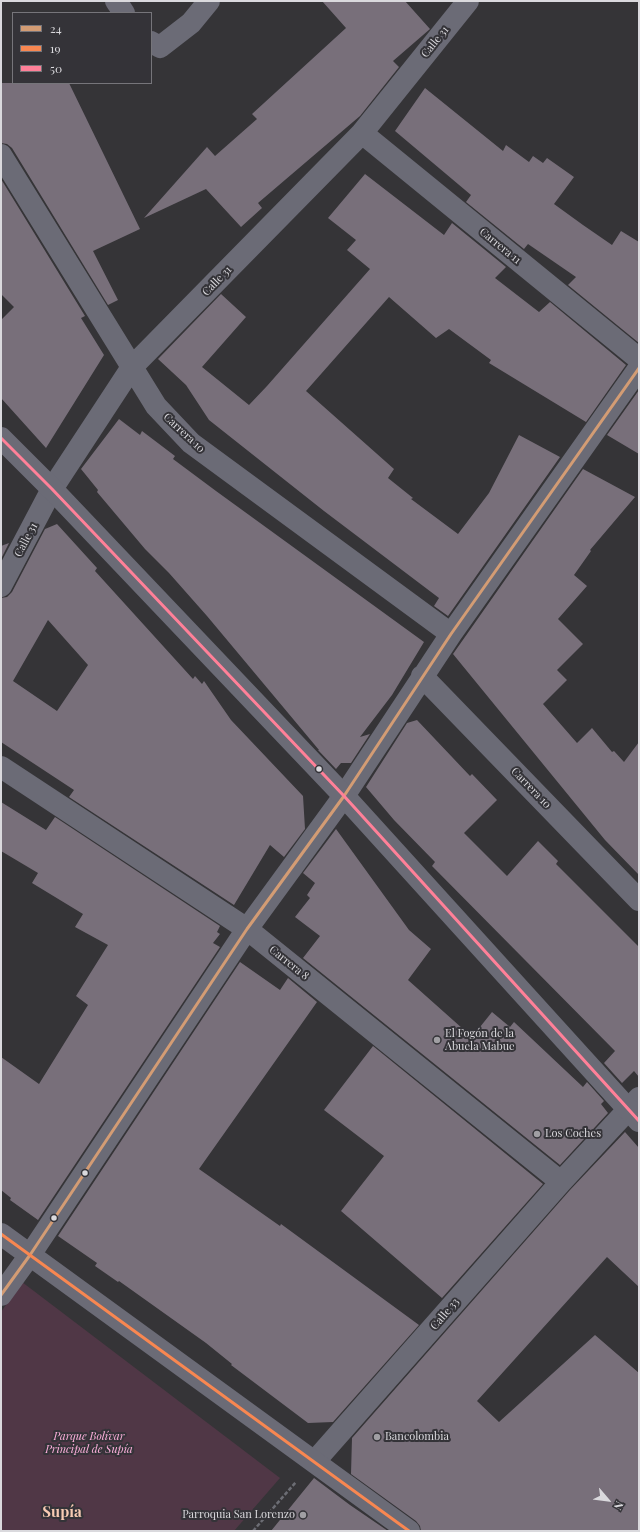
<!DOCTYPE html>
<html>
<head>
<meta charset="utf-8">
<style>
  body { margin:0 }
  #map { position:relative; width:640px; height:1532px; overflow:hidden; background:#353437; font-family:"Playfair Display",serif }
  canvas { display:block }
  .frame { position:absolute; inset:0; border:2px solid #dad9dd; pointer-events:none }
  .legend { position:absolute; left:12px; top:12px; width:140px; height:72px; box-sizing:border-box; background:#343338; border:1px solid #76757a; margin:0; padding:5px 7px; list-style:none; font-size:12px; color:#dad9dd }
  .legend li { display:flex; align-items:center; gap:8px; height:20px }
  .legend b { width:20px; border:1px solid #76757a }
  .north { position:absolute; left:588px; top:1480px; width:40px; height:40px; -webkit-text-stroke:3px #343338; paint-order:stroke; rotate:118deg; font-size:11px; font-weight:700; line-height:16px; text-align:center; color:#dad9dd }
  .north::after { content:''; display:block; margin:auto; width:14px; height:18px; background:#dad9dd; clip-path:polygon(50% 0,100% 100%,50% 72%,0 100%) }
</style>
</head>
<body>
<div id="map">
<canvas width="640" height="1532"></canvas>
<div class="frame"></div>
<ul class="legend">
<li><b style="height:5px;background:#d39c74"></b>24</li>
<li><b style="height:5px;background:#f88751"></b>19</li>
<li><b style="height:5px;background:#ff8098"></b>50</li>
</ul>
<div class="north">N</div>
</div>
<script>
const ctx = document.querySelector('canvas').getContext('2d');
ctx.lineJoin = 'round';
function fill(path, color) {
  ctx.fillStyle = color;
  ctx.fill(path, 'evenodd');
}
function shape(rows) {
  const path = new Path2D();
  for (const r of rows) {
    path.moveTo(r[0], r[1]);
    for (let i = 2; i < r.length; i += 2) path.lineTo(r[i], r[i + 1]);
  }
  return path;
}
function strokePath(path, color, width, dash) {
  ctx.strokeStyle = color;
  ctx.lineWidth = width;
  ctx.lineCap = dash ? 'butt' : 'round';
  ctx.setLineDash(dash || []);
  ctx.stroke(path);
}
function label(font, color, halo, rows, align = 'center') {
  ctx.font = font + ' "Playfair Display",serif';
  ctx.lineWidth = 4;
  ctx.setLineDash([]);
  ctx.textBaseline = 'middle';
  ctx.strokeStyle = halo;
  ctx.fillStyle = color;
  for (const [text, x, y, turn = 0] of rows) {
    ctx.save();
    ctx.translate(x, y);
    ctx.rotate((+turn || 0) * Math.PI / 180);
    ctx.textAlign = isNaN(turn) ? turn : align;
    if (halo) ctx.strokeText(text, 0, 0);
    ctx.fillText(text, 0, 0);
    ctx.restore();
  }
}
fill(shape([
  [22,1282,280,1478,234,1531,1,1531,1,1312]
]), '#503746');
fill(shape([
  [322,1,405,1,430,29,393,61,399,67,360,116,258,203,262,208,241,227,206,189,144,218,207,147,215,156,257,119,252,114,346,28],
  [1,83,69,83,140,229,93,251,118,300,108,305,12,148,7,144,1,143],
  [425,88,503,151,506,145,529,162,533,156,543,163,547,158,574,177,554,204,583,225,612,245,621,231,639,242,639,343,568,285,576,277,528,244,524,249,466,202,471,195,395,131],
  [365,174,444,235,452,223,506,267,495,278,539,312,550,302,626,365,586,422,489,363,491,360,449,329,436,338,389,297,306,391,394,469,388,478,413,498,411,499,458,534,489,493,519,435,560,457,448,616,434,606,439,598,324,511,209,420,186,385,158,359,221,294,246,317,202,367,249,405,267,386,370,269,347,250,356,240,328,218],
  [1,179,85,316,81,318,104,355,46,448,1,398,1,320,14,307,1,294],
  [639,390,639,454,607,435],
  [119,419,140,435,142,431,175,456,173,459,216,491,424,642,392,695,360,737,370,734,351,763,341,763,336,769,318,750,319,750,207,616,169,573,145,549,97,492,98,490,81,469],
  [583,469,635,497,590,550,591,551,574,575,587,586,558,619,583,644,557,670,567,680,543,704,577,743,592,728,612,752,614,751,624,762,639,742,639,875,605,840,453,654],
  [57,524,97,568,95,571,193,679,195,676,202,684,204,681,231,720,303,796,305,829,284,857,270,845,234,905,69,797,74,790,1,742,1,598,7,597,12,592,45,529],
  [48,620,88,665,57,711,13,681],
  [9,543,1,559,1,546],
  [417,720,470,776,472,774,497,800,464,833,507,876,538,841,558,861,556,864,639,947,639,1077,634,1071,622,1083,604,1063,615,1051,432,866,435,862,394,820,366,787,407,723],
  [1,802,46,830,55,817,220,926,217,932,220,934,213,943,220,947,38,1220,10,1200,11,1198,1,1190,1,1057,39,1084,88,1005,76,996,108,945,75,927,83,914,32,883,38,873,1,851],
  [336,829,409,930,431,949,408,980,472,1037,492,1012,510,1027,514,1022,583,1087,587,1082,604,1101,601,1104,608,1113,560,1165,303,958,320,936,295,917,310,898,307,895,315,883,303,873],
  [240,962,280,990,288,978,317,1002,199,1169,280,1226,281,1224,419,1325,333,1422,308,1423,231,1365,232,1364,206,1343,119,1281,118,1282,95,1266,97,1263,58,1236],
  [373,1046,543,1184,442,1298,341,1211,384,1156,324,1110],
  [625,1132,639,1148,639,1287,607,1257,477,1401,499,1422,595,1335,639,1373,639,1531,421,1531,420,1526,416,1521,351,1474,352,1438,570,1190],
  [314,1478,350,1505,388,1531,271,1531]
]), '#786f7a');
strokePath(shape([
  [253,1531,296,1482]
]), '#6c6d74', 2.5, [4, 2]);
strokePath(shape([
  [116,1,124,13],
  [151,42,160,47,191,23,209,1],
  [362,133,639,359],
  [1,155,156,406,191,443,451,634],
  [1,586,52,489,132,367,362,133,468,1],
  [422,676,639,900],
  [1,767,247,929,561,1182],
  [1,1295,30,1255,247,929,344,796,451,634,639,368],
  [315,1461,561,1182,639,1098]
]), '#6b6b76', 22);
strokePath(shape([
  [1,438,52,489,344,796,639,1121],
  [1,1234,409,1531]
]), '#6b6b76', 22);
strokePath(shape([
  [1,1295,30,1255,247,929,344,796,451,634,639,368]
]), '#d39c74', 3);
strokePath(shape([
  [1,1234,409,1531]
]), '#f88751', 3);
strokePath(shape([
  [1,438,52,489,344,796,639,1121]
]), '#ff8098', 3);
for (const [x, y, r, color] of [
  [319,769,3.5,"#dad9dd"],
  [437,1040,4,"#a09fa3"],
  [537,1134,4,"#a09fa3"],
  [85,1173,3.5,"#dad9dd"],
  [54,1218,3.5,"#dad9dd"],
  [377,1437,4,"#a09fa3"],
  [303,1515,4,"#a09fa3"]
]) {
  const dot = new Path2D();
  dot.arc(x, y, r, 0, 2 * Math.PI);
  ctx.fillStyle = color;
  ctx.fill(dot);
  strokePath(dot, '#343338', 1.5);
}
label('11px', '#dad9dd', '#343338', [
  ["Calle 31",435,42,-51],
  ["Carrera 11",500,246,39],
  ["Calle 31",217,281,-46],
  ["Carrera 10",184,433,43],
  ["Calle 31",26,540,-62],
  ["Carrera 10",531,788,46],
  ["Carrera 8",289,963,39],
  ["Calle 33",445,1314,-49]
]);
label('11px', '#dad9dd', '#343338', [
  ["El Fogón de la",445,1034],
  ["Abuela Mabue",445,1047],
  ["Los Coches",545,1134],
  ["Bancolombia",385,1437],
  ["Parroquia San Lorenzo",295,1515,"right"]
], 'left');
label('italic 11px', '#fdb0dc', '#343338', [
  ["Parque Bolívar",89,1437],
  ["Principal de Supía",89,1450]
]);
label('bold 15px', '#f7cbb3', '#343338', [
  ["Supía",62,1512]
]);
</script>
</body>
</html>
